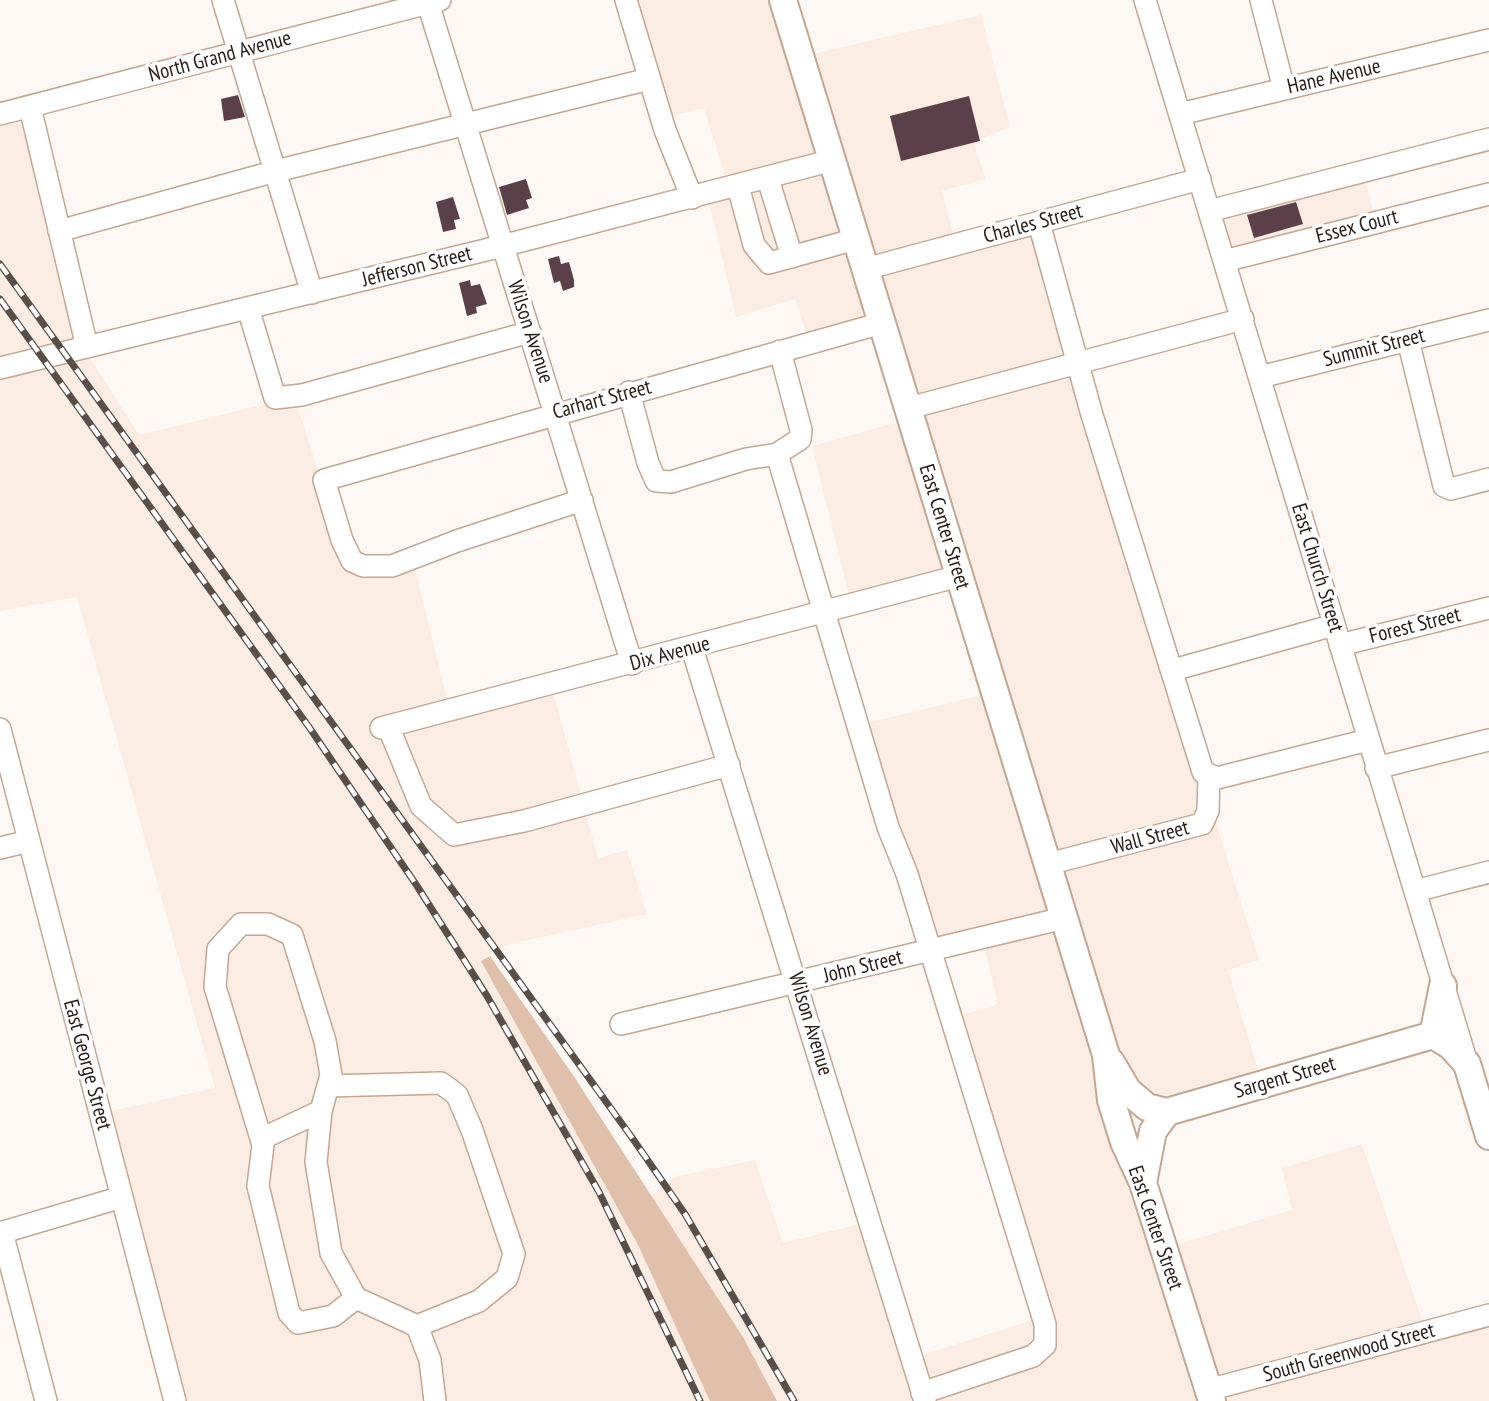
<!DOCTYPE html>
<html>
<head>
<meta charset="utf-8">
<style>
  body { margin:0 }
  canvas { display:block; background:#fef8f4 }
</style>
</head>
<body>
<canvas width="1489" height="1401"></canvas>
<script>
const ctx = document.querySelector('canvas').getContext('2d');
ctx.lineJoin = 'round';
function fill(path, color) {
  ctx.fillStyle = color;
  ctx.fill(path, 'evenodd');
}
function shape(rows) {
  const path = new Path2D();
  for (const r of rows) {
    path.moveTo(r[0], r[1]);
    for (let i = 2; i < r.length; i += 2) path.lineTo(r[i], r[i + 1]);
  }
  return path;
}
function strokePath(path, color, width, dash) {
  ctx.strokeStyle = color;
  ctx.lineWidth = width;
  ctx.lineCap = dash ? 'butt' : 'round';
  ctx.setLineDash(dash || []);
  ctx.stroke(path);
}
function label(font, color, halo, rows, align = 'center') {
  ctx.font = font + ' "PT Sans Narrow",sans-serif';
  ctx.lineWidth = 7;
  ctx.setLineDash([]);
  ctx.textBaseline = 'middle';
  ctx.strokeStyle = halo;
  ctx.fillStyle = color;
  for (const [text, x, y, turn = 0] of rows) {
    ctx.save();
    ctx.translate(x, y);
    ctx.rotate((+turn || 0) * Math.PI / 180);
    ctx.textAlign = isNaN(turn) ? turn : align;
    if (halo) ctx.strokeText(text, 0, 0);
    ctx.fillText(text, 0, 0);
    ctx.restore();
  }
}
fill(shape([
  [631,0,787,0,808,55,981,15,1010,127,973,142,986,179,942,191,957,248,1040,226,1201,775,1259,960,1228,970,1263,1087,1130,1120,1169,1247,1292,1210,1282,1168,1362,1144,1426,1331,1489,1315,1489,1401,777,1401,743,1337,651,1196,674,1177,755,1160,783,1243,867,1222,905,1360,1037,1319,941,1021,998,1004,984,946,928,960,863,724,993,692,957,579,852,608,812,446,909,419,883,325,811,348,795,299,736,317,708,196,729,189,704,108,667,117],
  [26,113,80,342,139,435,295,397,349,572,412,557,450,711,552,688,598,858,627,850,647,914,506,945,481,961,638,1245,710,1401,172,1401,98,1114,215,1088,77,597,0,611,0,120],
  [1362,169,1376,222,1221,264,1207,211]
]), '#fbede3');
fill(shape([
  [490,956,573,1075,743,1337,777,1401,710,1401,638,1245,481,961]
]), '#e1c0ab');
fill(shape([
  [238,95,245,117,224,121,221,99],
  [969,96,980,141,901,161,890,116],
  [526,179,532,198,526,200,529,208,507,215,499,187],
  [453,197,460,219,454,220,456,229,443,232,436,202],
  [1296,202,1303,224,1254,238,1247,215],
  [559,256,561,264,569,262,574,280,574,287,563,291,560,281,554,283,548,259],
  [470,280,471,286,480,284,487,304,476,307,477,313,467,316,459,283]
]), '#5b404a');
const minor = shape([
  [223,0,312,293],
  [427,0,632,664],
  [626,0,665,130,692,198],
  [1145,0,1467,1063],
  [1261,0,1284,89],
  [30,107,87,347],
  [0,114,440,0],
  [1180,114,1489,40],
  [768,179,792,257],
  [738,186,754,245,769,263,856,239],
  [1209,211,1489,139],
  [1039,223,1092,415,1203,772,1217,778,1368,740],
  [59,231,276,171,649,79],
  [1224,261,1489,194],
  [865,269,1200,179],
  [248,308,275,398,302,395,530,332],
  [1408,340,1444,486,1451,489,1489,479],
  [780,351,801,430,800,439,777,454,888,827,907,874,1045,1324,1045,1345,1033,1356,922,1393],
  [0,368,502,246,833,160],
  [1260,377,1489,320],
  [629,392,648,463,656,481,671,482,746,459,777,454],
  [909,408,1243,319],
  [582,500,457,541,392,566,363,566,352,561,342,540,324,480,882,323],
  [1340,645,1489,608],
  [692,648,925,1401],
  [1173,670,1334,625],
  [388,726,421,806,454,835,524,821,729,765],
  [381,728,959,576],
  [0,729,175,1401],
  [1376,768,1489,740],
  [0,848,29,841],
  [1048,864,1202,824,1208,811,1209,775],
  [1415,891,1489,872],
  [621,1024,1064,918],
  [328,1086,441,1083,457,1095,472,1130,514,1254,507,1278,479,1301,417,1326],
  [261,1139,321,1111],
  [2,1232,46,1401],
  [0,1233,122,1197],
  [356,1298,333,1316,298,1323,289,1313,258,1186,263,1145,215,987,218,949,241,924,268,924,292,935,325,1041,331,1075,321,1111,316,1162,331,1253,356,1298,417,1326,430,1360,435,1401],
  [1208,1390,1489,1315]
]);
const major = shape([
  [783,0,1106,1055,1111,1100,1124,1142,1143,1183,1212,1401],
  [1433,1035,1443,986],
  [1111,1062,1128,1091,1147,1107,1167,1112],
  [1143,1183,1153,1131,1167,1112,1433,1035,1451,1046,1467,1064,1489,1136]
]);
strokePath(minor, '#c2a795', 24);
strokePath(major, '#c2a795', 30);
strokePath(minor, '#fff', 21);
strokePath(major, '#fff', 26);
const rail = shape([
  [0,264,633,1139,685,1214,794,1401],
  [0,299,309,727,417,886,487,996,599,1192,700,1401]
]);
strokePath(rail, '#594f49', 7);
strokePath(rail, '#fff', 4.5, [13]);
label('21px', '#281d17', '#fff', [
  ["North Grand Avenue",220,57,-15],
  ["Hane Avenue",1334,77,-13],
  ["Charles Street",1033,224,-15],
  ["Essex Court",1357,227,-14],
  ["Jefferson Street",417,267,-14],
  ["Wilson Avenue",530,332,72],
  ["Summit Street",1374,348,-14],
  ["Carhart Street",602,400,-15],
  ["East Center Street",944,527,73],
  ["East Church Street",1317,568,73],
  ["Forest Street",1415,626,-14],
  ["Dix Avenue",670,654,-15],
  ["Wall Street",1150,838,-15],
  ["John Street",863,967,-14],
  ["Wilson Avenue",810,1024,73],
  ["East George Street",87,1065,75],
  ["Sargent Street",1285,1078,-16],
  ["East Center Street",1155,1228,71],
  ["South Greenwood Street",1349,1353,-15]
]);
</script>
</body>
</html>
